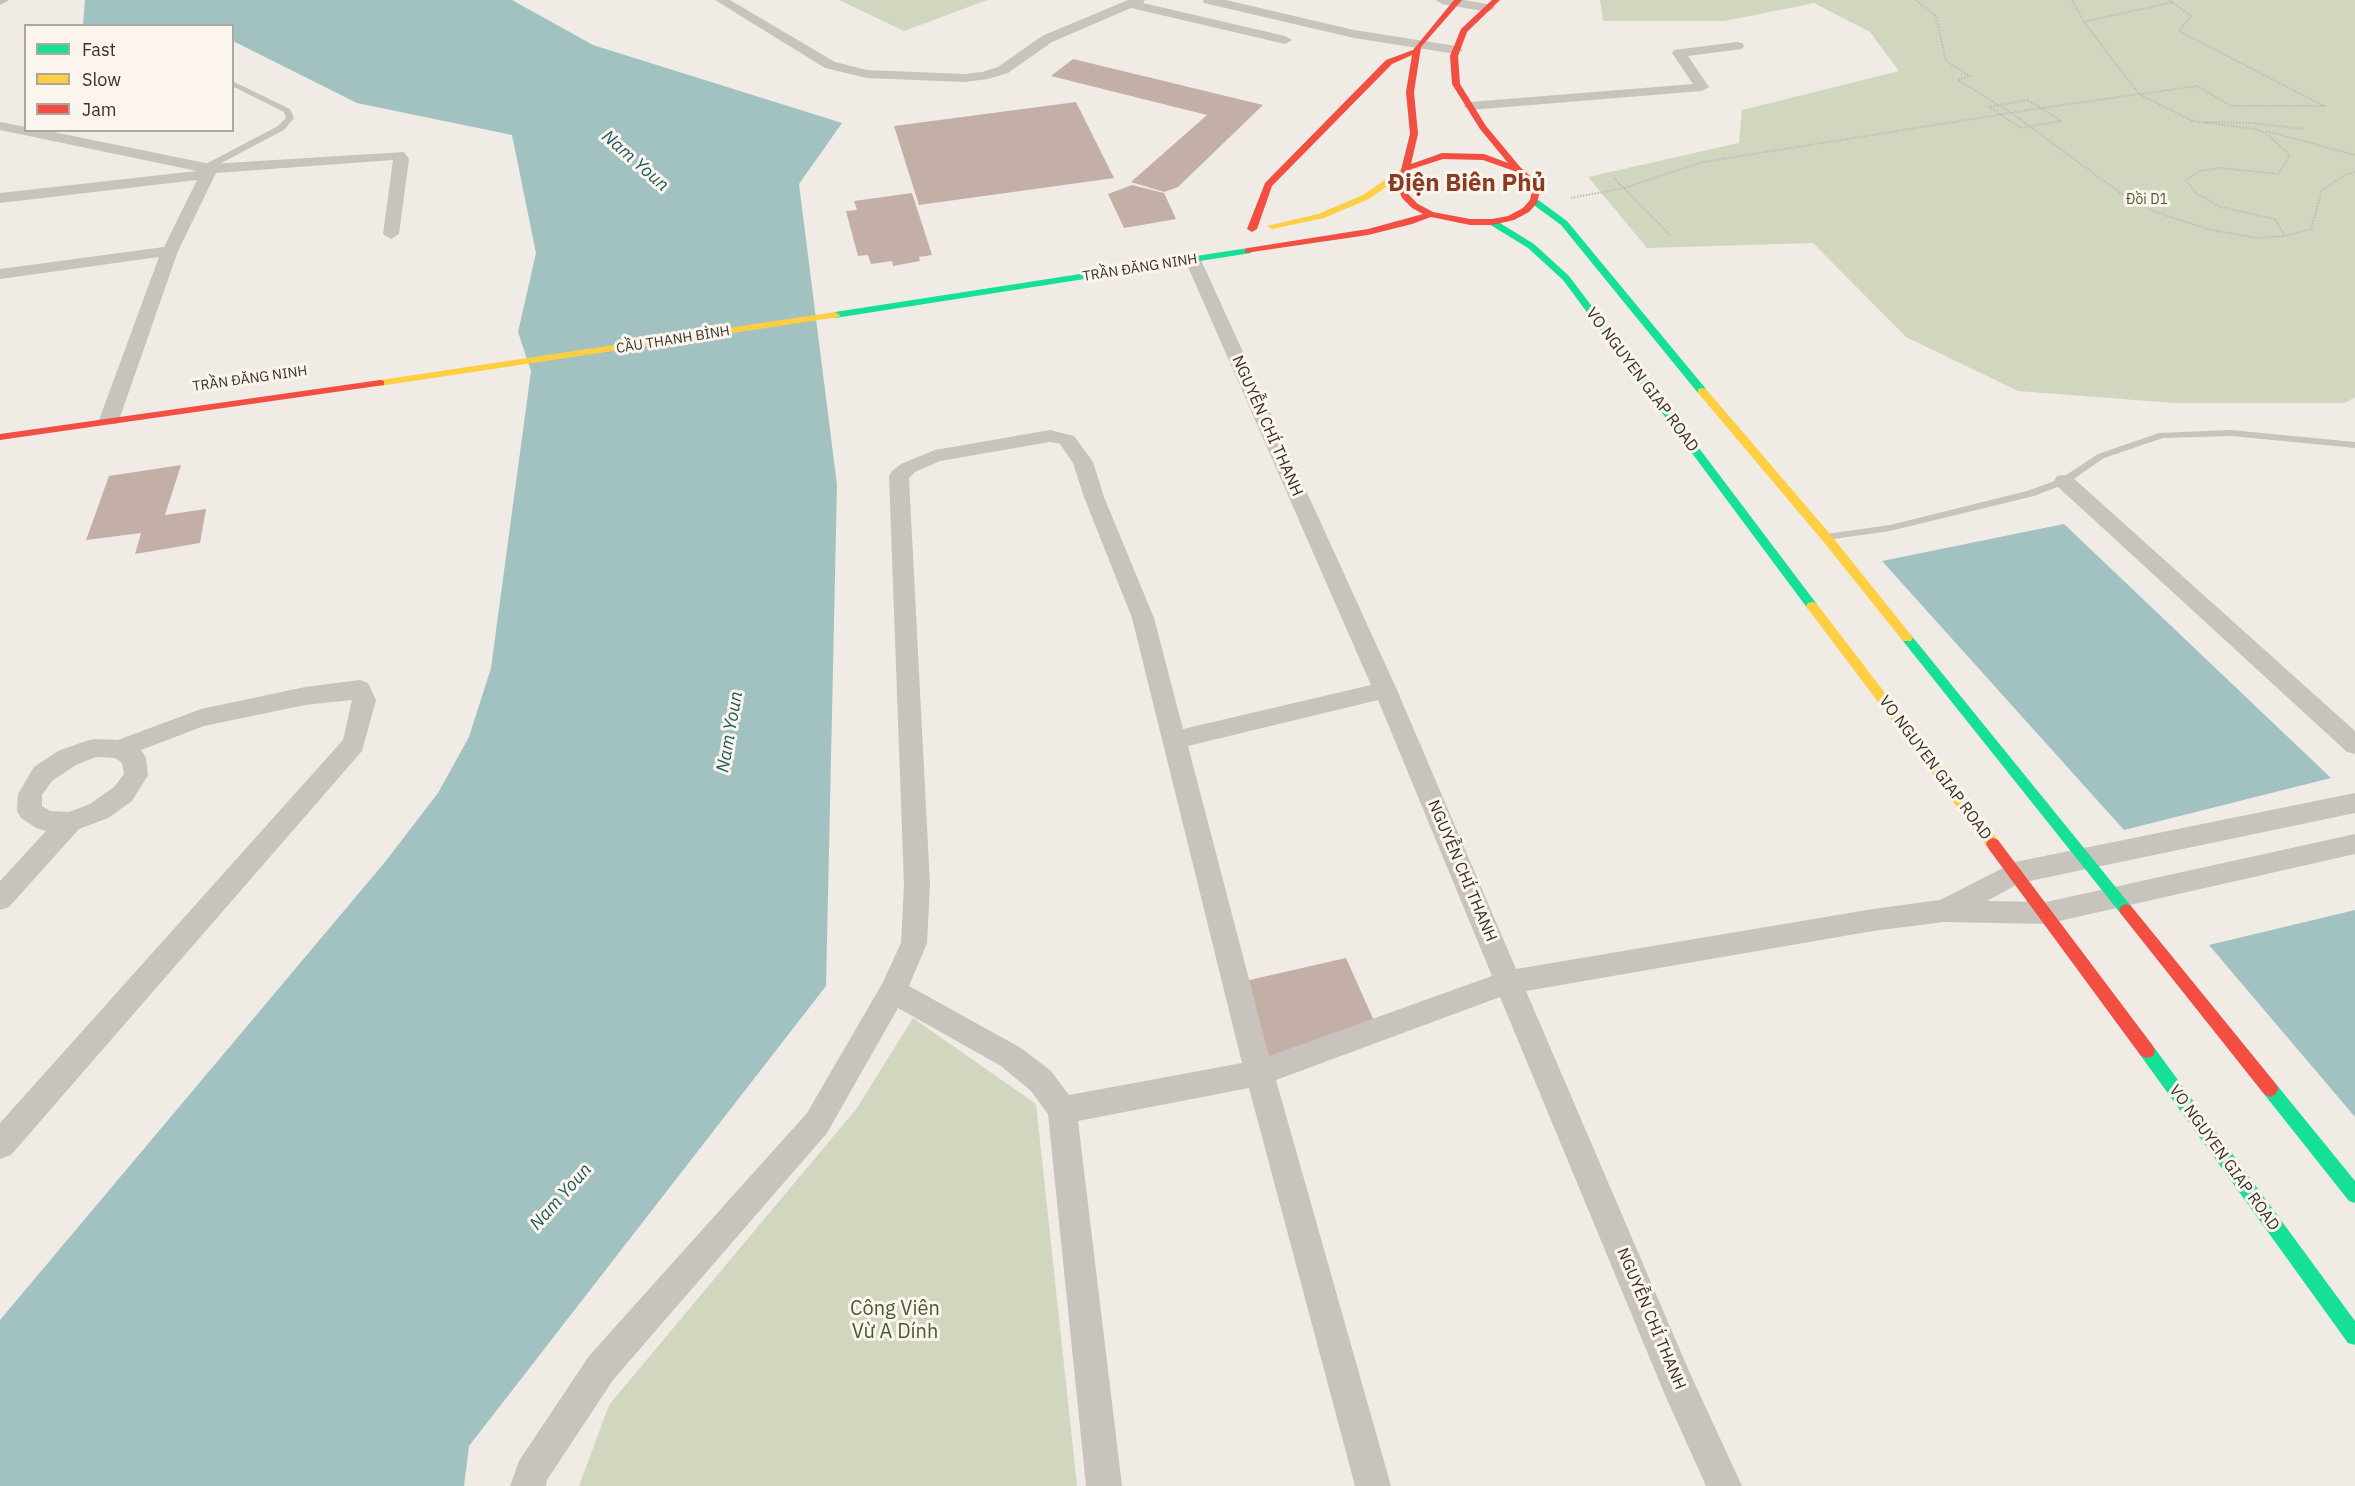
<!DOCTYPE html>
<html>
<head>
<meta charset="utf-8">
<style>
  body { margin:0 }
  #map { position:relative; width:2355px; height:1486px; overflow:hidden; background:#f0ebe5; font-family:"IBM Plex Sans",sans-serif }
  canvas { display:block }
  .legend { position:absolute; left:24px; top:24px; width:210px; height:108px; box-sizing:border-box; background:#fbf5ee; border:2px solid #aea6a0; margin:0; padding:8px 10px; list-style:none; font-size:18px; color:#3b302b }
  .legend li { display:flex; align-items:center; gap:12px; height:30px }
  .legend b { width:30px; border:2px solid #aea6a0 }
</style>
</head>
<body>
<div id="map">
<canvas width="2355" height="1486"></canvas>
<ul class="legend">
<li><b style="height:8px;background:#16e098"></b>Fast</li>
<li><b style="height:8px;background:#ffcf43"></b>Slow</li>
<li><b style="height:8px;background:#f24e42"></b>Jam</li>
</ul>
</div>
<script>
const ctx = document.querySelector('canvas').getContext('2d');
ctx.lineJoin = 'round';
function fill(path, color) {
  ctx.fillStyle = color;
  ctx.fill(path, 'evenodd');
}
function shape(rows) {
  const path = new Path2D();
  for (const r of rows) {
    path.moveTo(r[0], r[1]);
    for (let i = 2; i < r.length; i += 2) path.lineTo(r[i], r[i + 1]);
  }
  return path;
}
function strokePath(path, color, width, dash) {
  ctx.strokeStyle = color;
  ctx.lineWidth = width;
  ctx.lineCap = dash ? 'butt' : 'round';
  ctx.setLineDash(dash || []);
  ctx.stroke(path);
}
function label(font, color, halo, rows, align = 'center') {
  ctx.font = font + ' "IBM Plex Sans",sans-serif';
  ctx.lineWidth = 6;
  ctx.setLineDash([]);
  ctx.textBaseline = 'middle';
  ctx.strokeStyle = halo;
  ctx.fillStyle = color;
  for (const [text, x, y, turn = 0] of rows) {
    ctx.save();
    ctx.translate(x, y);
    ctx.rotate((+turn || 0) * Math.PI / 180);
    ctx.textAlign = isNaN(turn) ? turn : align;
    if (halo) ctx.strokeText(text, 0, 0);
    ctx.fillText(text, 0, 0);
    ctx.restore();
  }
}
fill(shape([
  [839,0,987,0,904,31],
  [1600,0,2355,0,2355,397,2345,403,2175,403,2018,391,1906,337,1813,243,1647,248,1588,177,1739,143,1742,110,1899,71,1870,32,1814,3,1724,21,1603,21],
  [913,1018,1036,1104,1077,1486,579,1486,609,1405,857,1108]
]), '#d1d6bf');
fill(shape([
  [85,0,512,0,593,45,842,123,799,184,837,485,826,986,469,1446,464,1486,0,1486,0,1320,385,862,438,793,469,737,491,668,531,371,518,332,536,253,512,135,357,103,233,41,232,26,83,25],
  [2064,524,2331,778,2124,830,1882,561],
  [2355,910,2355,1117,2209,945]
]), '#a1c2c1');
fill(shape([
  [1073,59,1263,105,1178,187,1164,192,1131,182,1207,115,1051,76],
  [1076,102,1114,178,919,205,894,126],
  [1132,185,1164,193,1176,219,1124,228,1108,194],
  [912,193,932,255,919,257,920,261,893,266,892,261,871,264,868,255,858,256,846,211,857,210,854,201],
  [181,465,165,515,206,509,200,543,135,554,141,533,86,540,109,476],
  [1346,958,1375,1023,1265,1064,1245,981]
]), '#c3afa7');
strokePath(shape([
  [1916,0,1936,16,1946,61,1970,76,1958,80,2013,114,2134,203,2167,216,2212,230,2257,238,2285,236,2311,229,2322,190,2345,175,2355,172],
  [2072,0,2084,22,2139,94,2193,121],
  [2084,22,2173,2],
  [2028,100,2061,121,2021,128,1989,107,2028,100],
  [2192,121,2256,129,2267,134,2290,155,2278,174,2220,168,2200,171,2186,180,2197,194,2221,207,2275,219,2285,236],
  [2206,122,2254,123,2304,129],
  [2266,131,2355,155],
  [1614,178,1671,236],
  [1571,198,1624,188,1703,162,2041,108,2197,86,2231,106,2324,106,2179,31,2191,16,2169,0]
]), '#c2bbb6', 2, [1.5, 1.5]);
fill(shape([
  [232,81,290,109,294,118,284,130,208,170,202,170,202,166,278,126,286,118,284,112,232,86,232,81],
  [2231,430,2355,442,2355,448,2231,436,2163,438,2104,458,2068,483,2034,496,1890,531,1826,540,1821,537,1826,534,1890,525,2027,491,2060,479,2098,454,2159,433,2231,430]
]), '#c9c3be');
fill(shape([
  [0,0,8,0,8,1,0,5,0,0],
  [715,0,730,0,835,62,867,70,964,74,982,72,998,67,1042,36,1128,0,1145,0,1143,3,1285,36,1292,40,1285,44,1131,8,1052,42,1008,73,988,79,964,82,867,78,825,68,715,0],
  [1203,0,1226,0,1354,30,1456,46,1463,50,1456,54,1354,38,1204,3,1203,0],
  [1436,0,1464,0,1493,5,1495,8,1488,12,1442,4,1436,0],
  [1737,42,1742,43,1744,46,1742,49,1688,56,1709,87,1702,91,1470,110,1463,106,1470,102,1693,84,1672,53,1674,50,1737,42],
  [0,122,26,127,26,130,44,130,210,164,404,152,409,159,399,234,391,239,383,234,393,160,216,173,178,251,119,420,116,424,102,424,99,420,159,257,0,279,0,269,164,247,197,180,0,203,0,193,197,171,0,130,0,122],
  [1193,255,1201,260,1397,690,1516,969,1873,909,1940,900,2015,862,2355,793,2355,813,2020,883,1987,901,2046,902,2355,834,2355,854,2046,924,1944,922,1873,931,1526,991,1689,1371,1742,1486,1706,1486,1665,1395,1500,997,1276,1080,1391,1486,1355,1486,1249,1088,1078,1121,1122,1486,1086,1486,1048,1114,1031,1091,1001,1066,898,1008,827,1133,613,1380,547,1480,546,1486,510,1486,519,1461,589,1356,807,1113,882,984,901,943,904,885,889,476,892,471,901,464,935,450,1050,430,1074,436,1093,462,1104,497,1154,618,1183,729,1371,685,1185,260,1193,255],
  [1050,442,1060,444,1073,463,1084,497,1132,618,1242,1063,1069,1095,1051,1071,1021,1048,909,986,927,943,930,885,909,478,915,472,940,461,1050,442],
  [1378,700,1492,976,1269,1056,1188,746,1378,700],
  [2064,475,2071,476,2355,731,2355,754,2347,752,2057,486,2054,481,2057,476,2064,475],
  [360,680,368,683,376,700,362,751,11,1155,0,1159,0,1123,343,740,352,700,305,705,204,726,141,750,146,758,148,775,132,801,108,818,79,829,9,907,0,910,0,881,46,831,36,828,21,818,17,811,18,794,34,767,58,751,86,741,95,739,118,740,201,709,305,687,360,680],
  [96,757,115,758,122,763,124,774,114,787,90,804,69,812,50,811,42,806,42,795,52,781,76,765,96,757]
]), '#c9c3be');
fill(shape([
  [1531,199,1537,199,1567,221,1706,389,1706,393,1698,393,1561,225,1531,203,1531,199],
  [1489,220,1495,220,1534,244,1569,276,1816,603,1818,606,1816,609,1808,609,1563,280,1528,248,1489,224,1489,220],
  [1248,248,1251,249,1251,253,835,318,830,315,835,312,1248,248],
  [1907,633,1911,635,2131,906,2133,910,2131,914,2126,916,2121,914,1903,641,1901,638,1903,635,1907,633],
  [2147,1044,2153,1046,2355,1321,2355,1345,2348,1343,2141,1056,2139,1051,2141,1046,2147,1044],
  [2270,1081,2276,1084,2355,1181,2355,1203,2349,1201,2264,1094,2262,1089,2264,1084,2270,1081]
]), '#16e098');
fill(shape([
  [1407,165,1411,168,1410,170,1369,199,1324,218,1272,229,1267,226,1318,214,1363,195,1407,165],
  [835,312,840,315,839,317,380,386,375,383,380,380,835,312],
  [1702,388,1706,389,1830,534,1911,635,1913,638,1911,641,1903,641,1822,540,1698,393,1698,389,1702,388],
  [1812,602,1816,603,1998,840,2000,844,1998,848,1993,850,1988,848,1808,609,1806,606,1808,603,1812,602]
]), '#ffcf43');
fill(shape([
  [1454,0,1462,0,1421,47,1414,92,1418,134,1411,164,1442,153,1484,154,1508,163,1480,129,1452,84,1450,56,1461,29,1492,0,1500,0,1467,32,1458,56,1460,84,1486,126,1521,168,1535,180,1540,191,1537,203,1529,212,1514,220,1492,225,1470,225,1431,217,1412,224,1368,235,1245,253,1245,249,1248,248,1368,229,1423,214,1412,208,1402,198,1397,186,1410,134,1406,92,1412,55,1392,64,1272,186,1257,229,1252,232,1247,229,1265,183,1386,60,1413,50,1454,0],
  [1443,159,1483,160,1517,172,1527,181,1532,191,1530,200,1523,208,1508,216,1492,219,1470,219,1433,212,1418,204,1409,195,1405,186,1409,170,1443,159],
  [380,380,384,381,384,385,0,440,0,434,380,380],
  [1993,838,1998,840,2153,1046,2155,1051,2153,1056,2147,1058,2141,1056,1988,848,1986,844,1988,840,1993,838],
  [2126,904,2131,906,2276,1084,2278,1089,2276,1094,2270,1097,2264,1094,2121,914,2119,910,2121,906,2126,904]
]), '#f24e42');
label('14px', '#4a5a2e', '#fbf5ee', [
  ["Đồi D1",2147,200]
]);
label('14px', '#3b302b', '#fbf5ee', [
  ["TRẦN ĐĂNG NINH",1140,268,-9],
  ["CẦU THANH BÌNH",673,340,-9],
  ["TRẦN ĐĂNG NINH",250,379,-8]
]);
label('16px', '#3b302b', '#fbf5ee', [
  ["VO NGUYEN GIAP ROAD",1642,380,53],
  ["NGUYỄN CHÍ THANH",1267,426,66],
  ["VO NGUYEN GIAP ROAD",1935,768,53],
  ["NGUYỄN CHÍ THANH",1462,871,67],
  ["VO NGUYEN GIAP ROAD",2224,1158,54],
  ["NGUYỄN CHÍ THANH",1651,1319,67]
]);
label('italic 18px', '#1f5a5e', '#fbf5ee', [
  ["Nam Youn",635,161,41],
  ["Nam Youn",730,732,-80],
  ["Nam Youn",561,1197,-48]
]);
label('20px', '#4a5a2e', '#fbf5ee', [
  ["Công Viên",895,1309],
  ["Vừ A Dính",895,1332]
]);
label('bold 24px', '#8c3b22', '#fbf5ee', [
  ["Điện Biên Phủ",1467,184]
]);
</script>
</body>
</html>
